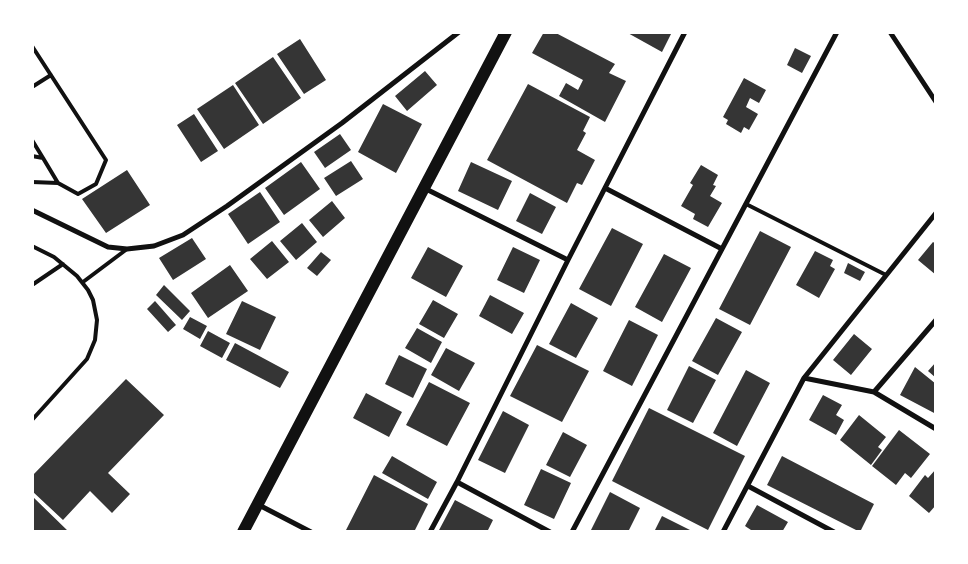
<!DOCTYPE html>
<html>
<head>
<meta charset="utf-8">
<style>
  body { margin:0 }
  #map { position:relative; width:968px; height:564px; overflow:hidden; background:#fff; font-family:Helvetica,sans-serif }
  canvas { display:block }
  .frame { position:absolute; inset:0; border:34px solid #fff; pointer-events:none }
</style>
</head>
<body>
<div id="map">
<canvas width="968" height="564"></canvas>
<div class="frame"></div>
</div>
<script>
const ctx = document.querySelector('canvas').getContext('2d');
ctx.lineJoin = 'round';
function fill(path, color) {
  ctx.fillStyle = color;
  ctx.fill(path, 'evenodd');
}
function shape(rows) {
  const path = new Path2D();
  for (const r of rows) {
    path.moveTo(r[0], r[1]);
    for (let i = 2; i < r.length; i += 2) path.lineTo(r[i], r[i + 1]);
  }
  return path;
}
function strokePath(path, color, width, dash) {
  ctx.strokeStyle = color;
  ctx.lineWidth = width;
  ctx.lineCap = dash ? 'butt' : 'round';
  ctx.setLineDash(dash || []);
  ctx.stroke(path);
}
fill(shape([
  [544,32,554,32,615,64,609,73,626,81,605,122,559,96,566,83,578,90,583,80,532,53],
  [626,32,672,32,662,52],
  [300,39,326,80,304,94,277,54],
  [795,48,811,56,802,73,787,65],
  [273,57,301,98,263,124,235,83],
  [425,71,437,85,407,111,395,96],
  [744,78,766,90,759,103,750,98,746,107,758,114,749,130,744,127,741,133,726,124,728,120,723,117],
  [528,84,590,117,583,131,586,133,577,150,595,160,582,185,577,183,567,203,487,160],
  [233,85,259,125,224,149,197,109],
  [383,104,422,124,396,173,358,152],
  [194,114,218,151,201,162,177,125],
  [340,134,351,150,325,168,314,152],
  [351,161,363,179,336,196,324,178],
  [301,162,320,189,284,215,265,188],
  [471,162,512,181,498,210,458,191],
  [701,165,718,175,713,185,716,186,710,196,722,203,708,227,693,219,695,214,681,206,693,185,690,183],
  [127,170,150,205,106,233,82,199],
  [260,192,280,222,248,244,228,214],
  [530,193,556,207,542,234,516,221],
  [332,201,345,218,323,237,309,220],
  [302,223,317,242,296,260,280,241],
  [612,228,643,244,611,306,579,289],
  [760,231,791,247,750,325,719,309],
  [192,238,206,259,173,280,159,258],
  [272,241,289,262,267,279,250,259],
  [933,242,936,244,936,275,918,260],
  [428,247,463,266,446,297,411,278],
  [513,247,540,260,524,293,497,280],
  [815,251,833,260,830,266,835,269,819,298,796,285],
  [321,252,331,260,317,276,307,268],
  [664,254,691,268,662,322,635,307],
  [848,263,865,272,860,281,844,273],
  [230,265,248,291,208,318,191,293],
  [164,285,190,311,182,320,156,295],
  [490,295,524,313,512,334,479,316],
  [433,300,458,314,444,338,419,324],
  [155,301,176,325,168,332,147,309],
  [242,301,276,317,260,350,226,334],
  [571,303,598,318,576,358,549,344],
  [190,317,207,326,200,339,183,329],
  [716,318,742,332,718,375,692,361],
  [629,320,658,335,632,386,603,371],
  [417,328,442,342,431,363,405,348],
  [208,331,230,343,222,358,200,346],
  [854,334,872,349,851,375,833,360],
  [235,343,289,372,280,388,226,360],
  [537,345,589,371,562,422,510,396],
  [446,348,475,363,459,391,431,375],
  [399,355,427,369,413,398,385,384],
  [936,362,936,378,928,371],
  [689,366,716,380,693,423,667,410],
  [915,367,936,384,936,414,900,395],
  [746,370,770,383,737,446,713,433],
  [126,379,164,415,108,473,130,494,112,513,90,491,63,520,32,491,32,476],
  [429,382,470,403,447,446,406,425],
  [366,393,402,412,389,437,353,418],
  [823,395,842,405,836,415,844,420,836,435,809,420],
  [649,408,745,456,708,530,612,481],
  [503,411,529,425,505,473,478,460],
  [859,415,886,437,878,447,882,450,871,465,840,440],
  [899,430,930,454,911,478,905,473,896,485,872,466],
  [563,432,587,445,570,477,546,465],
  [392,456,437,482,428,499,382,473],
  [782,456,874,504,860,532,767,485],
  [541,469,571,483,554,519,524,505],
  [936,469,936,505,929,513,909,496,925,475,928,478],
  [374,475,428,504,414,532,345,532],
  [610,492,640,508,628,532,590,532],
  [32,496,69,532,32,532],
  [455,500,493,520,487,532,438,532],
  [757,505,788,522,782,532,754,532,745,526],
  [662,516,694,532,654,532]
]), '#353535');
strokePath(shape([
  [32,46,106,160,96,184,78,194,58,183,32,182],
  [32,87,51,75],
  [32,140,43,158,32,156],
  [43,158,58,183],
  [746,204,886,275],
  [32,246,54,257,77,276,88,290,93,300,97,320,95,340,87,359,32,420],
  [83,282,127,249],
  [32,285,63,264]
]), '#111', 4);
strokePath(shape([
  [890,32,936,102],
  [424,188,568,260],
  [605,188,722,249],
  [32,210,108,247,127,249,154,246,183,235,227,206,342,123,459,32],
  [804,378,874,392,936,429],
  [874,392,936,320],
  [457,482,550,532],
  [748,486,834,532],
  [257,504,311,532],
  [430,532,457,482,568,260,685,32],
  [572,532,837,32],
  [723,532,804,378,936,213]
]), '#111', 5);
strokePath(shape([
  [243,532,506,32]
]), '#111', 12);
</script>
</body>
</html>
